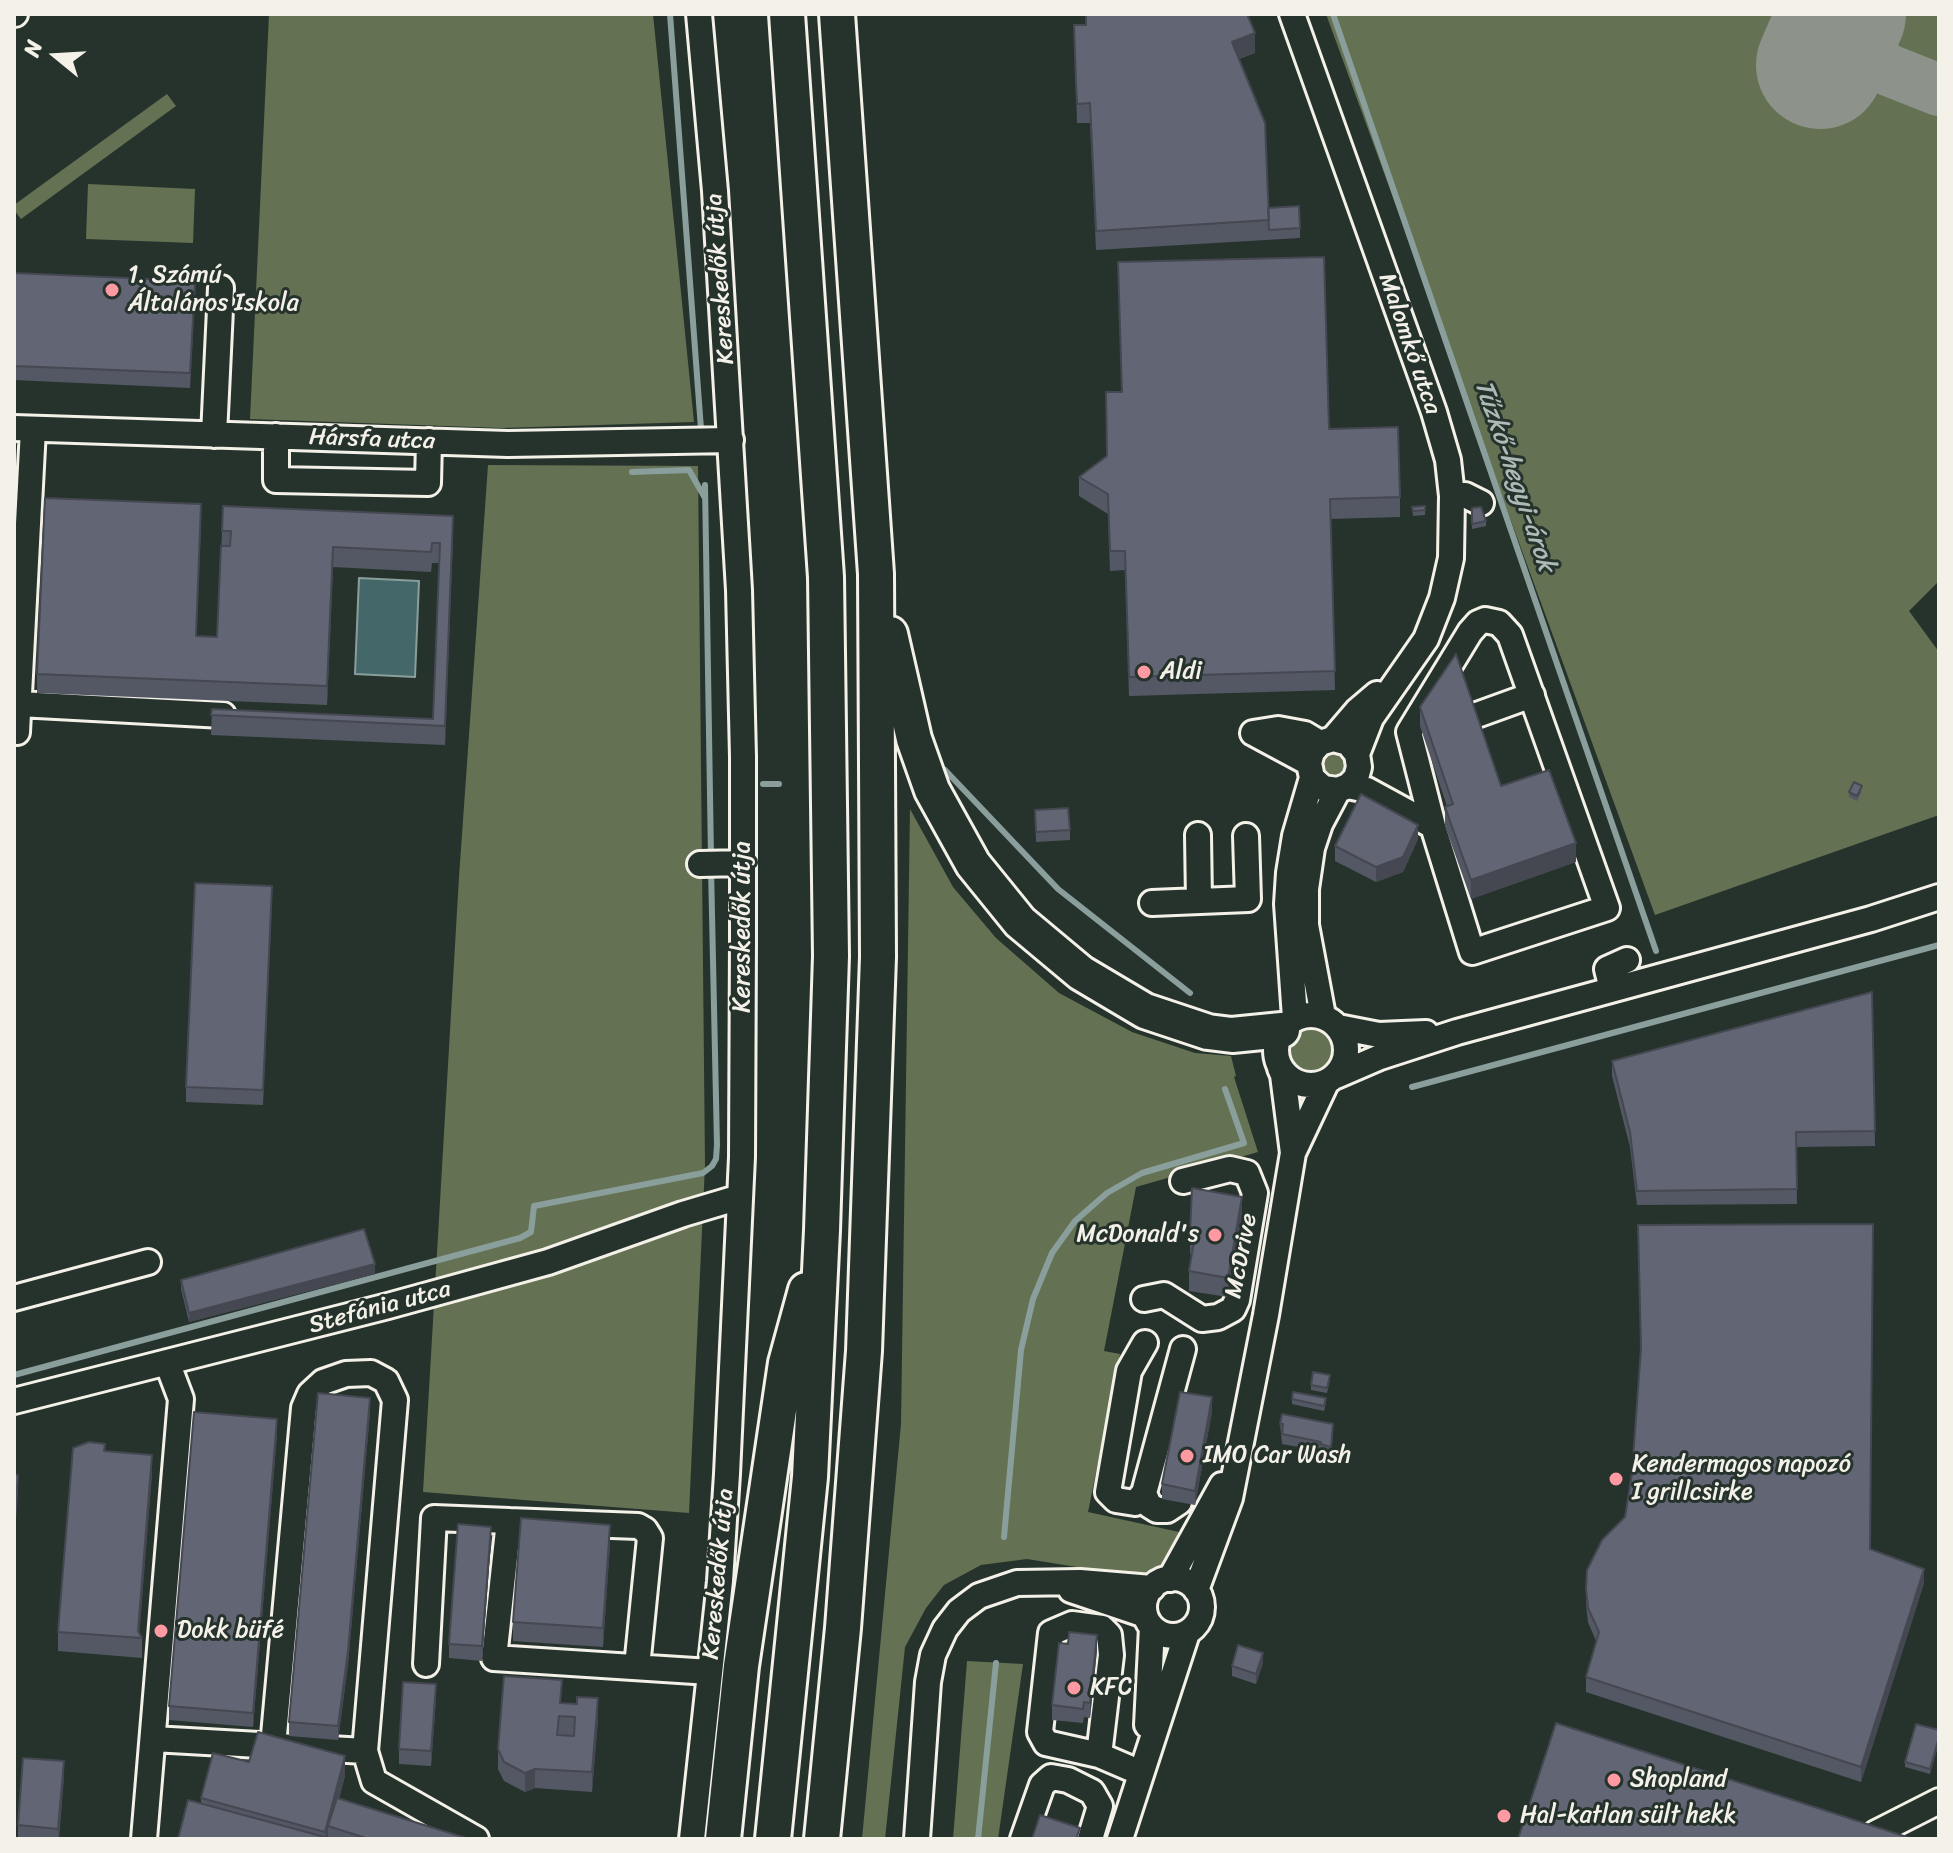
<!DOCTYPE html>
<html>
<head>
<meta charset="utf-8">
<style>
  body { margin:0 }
  #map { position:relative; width:1953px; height:1853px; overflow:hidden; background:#26332d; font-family:Sriracha,sans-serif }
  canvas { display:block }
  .frame { position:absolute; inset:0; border:16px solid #f4f1e8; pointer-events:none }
  .north { position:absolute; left:16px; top:16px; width:80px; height:80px; -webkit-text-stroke:6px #26332d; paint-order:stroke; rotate:288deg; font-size:22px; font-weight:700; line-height:32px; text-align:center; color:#f4f1e8 }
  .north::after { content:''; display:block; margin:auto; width:28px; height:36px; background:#f4f1e8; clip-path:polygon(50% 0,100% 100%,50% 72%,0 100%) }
</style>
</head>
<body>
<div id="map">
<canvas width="1953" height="1853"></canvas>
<div class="frame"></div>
<div class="north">N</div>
</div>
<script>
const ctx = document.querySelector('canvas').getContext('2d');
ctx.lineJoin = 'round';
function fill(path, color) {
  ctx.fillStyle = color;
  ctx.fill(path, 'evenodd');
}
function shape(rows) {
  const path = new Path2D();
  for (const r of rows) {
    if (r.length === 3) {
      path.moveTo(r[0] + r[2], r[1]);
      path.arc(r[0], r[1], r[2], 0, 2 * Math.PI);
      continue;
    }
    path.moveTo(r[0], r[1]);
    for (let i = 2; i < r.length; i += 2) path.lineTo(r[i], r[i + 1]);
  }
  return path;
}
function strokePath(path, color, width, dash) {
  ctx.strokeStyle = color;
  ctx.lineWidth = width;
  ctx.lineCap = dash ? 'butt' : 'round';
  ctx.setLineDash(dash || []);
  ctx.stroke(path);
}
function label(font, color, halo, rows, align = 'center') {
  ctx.font = font + ' Sriracha,sans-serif';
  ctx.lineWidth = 6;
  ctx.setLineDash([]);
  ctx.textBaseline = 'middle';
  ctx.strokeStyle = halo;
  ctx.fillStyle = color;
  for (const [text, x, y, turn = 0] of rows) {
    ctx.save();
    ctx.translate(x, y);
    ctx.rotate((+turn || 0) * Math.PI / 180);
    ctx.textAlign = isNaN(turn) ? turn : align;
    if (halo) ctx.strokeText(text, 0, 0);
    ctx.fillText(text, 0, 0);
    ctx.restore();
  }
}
fill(shape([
  [269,14,653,14,694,422,502,428,250,419],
  [1326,14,1939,14,1939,581,1909,611,1939,652,1939,815,1655,915],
  [167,94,176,106,21,219,14,210,14,205],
  [88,184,195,189,193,243,86,239],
  [488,465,698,466,705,1165,689,1513,423,1492,459,877],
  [1334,764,13],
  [910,809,953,887,996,938,1059,993,1132,1032,1195,1053,1231,1056,1236,1076,1234,1077,1258,1152,1136,1187,1104,1351,1120,1354,1088,1512,1179,1532,1162,1567,1139,1577,1027,1559,981,1565,944,1585,926,1608,905,1647,885,1839,862,1839,901,1424],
  [1311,1052,23],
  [967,1661,1023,1664,998,1839,953,1839]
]), '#647253');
const water = shape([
  [359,578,419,581,415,677,355,674,359,578]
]);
fill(water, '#44686a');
strokePath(water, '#8a9f9c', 2);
strokePath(shape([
  [670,14,701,429],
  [1333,14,1656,951],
  [632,472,689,470,705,498],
  [705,485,711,857],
  [945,770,1058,889,1190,993],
  [763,784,779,784],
  [1412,1087,1939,945],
  [14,1375,520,1238,531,1232,534,1206,703,1173,712,1166,716,1159,717,1145,711,868],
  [1004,1537,1021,1350,1033,1299,1052,1253,1075,1221,1107,1193,1142,1173,1244,1143,1225,1089],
  [978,1839,996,1663]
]), '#8a9f9c', 6);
strokePath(shape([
  [1837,25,1886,69,1939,90]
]), '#8d928a', 52);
strokePath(shape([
  [1820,65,1842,14]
]), '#8d928a', 128);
const minor = shape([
  [14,14,15,14],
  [1292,14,1434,412,1448,460,1452,496,1451,558,1442,598,1426,639,1371,718,1357,754],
  [14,428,508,444,731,440],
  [214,435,221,288],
  [276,436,276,480,428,483,429,441],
  [1452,496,1465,495,1481,503],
  [19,704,223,715],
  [1474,716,1532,695],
  [14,732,17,732,33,429],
  [1253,733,1278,729,1305,734,1320,743],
  [1255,734,1309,763],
  [1333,739,1357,711,1377,694],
  [1348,786,1356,778,1359,767,1357,754,1348,743,1333,739,1320,743,1312,752,1309,763,1312,778,1323,788,1338,790,1348,786,1367,790,1433,826,1472,952,1607,908,1510,635,1499,623,1485,620,1478,623,1470,632,1409,732,1433,826],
  [1198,835,1199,901],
  [700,864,743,863],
  [1152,903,1248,899,1246,836],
  [1612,989,1607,969,1627,960],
  [1311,1050,35],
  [1323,1016,1306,925,1306,889,1312,848,1320,824,1338,790],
  [1295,1018,1287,904,1289,873,1295,836,1312,778],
  [1338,1027,1379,1035,1426,1033],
  [1280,1068,1283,1075,1293,1153],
  [1336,1076,1380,1057,1457,1032,1871,919,1939,897],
  [14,1298,148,1262],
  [1144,1299,1164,1295,1202,1319,1218,1317,1233,1309,1237,1300,1255,1193,1247,1173,1230,1169,1183,1181],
  [1145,1343,1129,1371,1108,1492,1116,1500,1135,1503,1144,1493,1183,1349],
  [14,1401,388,1306,548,1262,683,1214,740,1197],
  [1144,1493,1149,1505,1157,1510,1167,1510,1179,1502],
  [1173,1607,29],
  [1170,1579,1222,1485],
  [1071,1590,1145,1615],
  [1196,1590,1230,1498,1266,1315,1293,1153,1326,1083],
  [426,1664,434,1518,509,1521],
  [637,1667,650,1538,645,1530,638,1526,509,1521,494,1658,710,1672],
  [1147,1725,1152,1627],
  [153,1739,365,1751],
  [273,1746,304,1408,310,1394,323,1382,346,1374,371,1373,386,1381,395,1400,365,1751,374,1781,476,1839],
  [1099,1755,1111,1655,1109,1635,1102,1628,1072,1624,1051,1633,1040,1732,1046,1743,1099,1755,1141,1773],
  [1876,1833,1939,1801],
  [144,1839,181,1399,167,1362],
  [692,1839,720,1581,727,1474,742,1157,743,941,743,757,739,590,715,191,699,14],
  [917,1839,928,1682,933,1655,945,1629,959,1611,979,1596,1017,1583,1080,1582,1152,1588],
  [1023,1839,1042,1785,1051,1777,1068,1780,1092,1792,1100,1806,1090,1839],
  [1120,1839,1187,1633]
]);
const highway = shape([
  [890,634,914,739,932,790,973,864,1020,922,1081,973,1145,1011,1208,1032,1232,1035,1282,1030],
  [723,1839,741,1666,786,1363,806,1290],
  [773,1839,810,1477,822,1230,831,956,826,577,787,14],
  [822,1839,843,1628,864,1351,878,957,876,574,837,14]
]);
strokePath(minor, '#f4f1e8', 30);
strokePath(highway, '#f4f1e8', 40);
strokePath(minor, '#26332d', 24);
strokePath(highway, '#26332d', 34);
fill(shape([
  [1085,14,1247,14,1255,53,1239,59,1268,208,1300,228,1300,238,1096,250,1090,123,1077,123,1074,25,1085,25],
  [14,273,195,295,190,388,14,380],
  [1329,429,1400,497,1400,517,1331,519,1335,690,1129,696,1125,570,1110,571,1108,514,1079,496,1079,477],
  [1425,506,1425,515,1413,516,1412,507],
  [1472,508,1486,521,1486,526,1472,529],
  [201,524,196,636,217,637,222,531,453,535,445,745,211,735,212,709,433,719,439,563,432,563,431,572,333,567,327,705,37,693,37,674],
  [1420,707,1576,862,1471,899,1445,826,1445,807,1447,806,1420,726],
  [1862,791,1857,801,1849,797,1849,792],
  [1035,810,1070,830,1070,840,1036,842],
  [1418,839,1403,872,1376,882,1335,861,1335,846],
  [272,901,263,1105,186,1102,186,1087],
  [1872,992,1875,1146,1796,1147,1797,1204,1637,1205,1630,1147,1612,1076,1612,1061],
  [1242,1216,1228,1297,1189,1291,1189,1271,1192,1254,1190,1254,1190,1235],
  [375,1274,189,1322,181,1289,181,1280],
  [1330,1380,1327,1393,1311,1390,1311,1385],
  [1292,1399,1326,1403,1324,1411,1292,1404],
  [370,1412,348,1665,338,1740,289,1736,289,1722],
  [1212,1412,1195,1505,1162,1499,1162,1484],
  [1280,1424,1333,1434,1331,1456,1320,1454,1320,1451,1282,1444],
  [277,1434,253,1727,169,1720,169,1706],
  [105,1451,152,1474,139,1634,142,1638,142,1658,58,1651,58,1632],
  [1625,1517,1870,1549,1924,1583,1861,1782,1586,1692,1586,1677,1596,1641,1588,1622,1586,1604,1586,1589],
  [491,1541,482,1661,449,1658,449,1644],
  [610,1544,603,1647,513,1641,513,1622],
  [1097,1650,1090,1718,1084,1717,1083,1723,1052,1720,1052,1705],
  [1263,1663,1256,1684,1232,1676,1232,1666],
  [436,1699,431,1766,399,1764,399,1749],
  [561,1703,598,1718,592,1792,535,1788,525,1792,504,1781,498,1769,498,1749],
  [1939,1730,1939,1742,1930,1774,1905,1767,1905,1762],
  [249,1762,345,1776,339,1799,466,1839,178,1839,201,1803,201,1798],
  [64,1776,59,1839,18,1839,18,1825]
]), '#545864');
fill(shape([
  [1255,33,1255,53,1232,61,1232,42],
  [201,504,201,524,196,656,196,636],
  [453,516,453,535,445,745,445,726],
  [333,547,333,567,327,705,327,686],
  [1418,825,1418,839,1403,872,1376,882,1376,867],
  [1576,843,1576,862,1471,899,1471,880],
  [1242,1197,1242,1216,1228,1297,1228,1278],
  [375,1264,375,1274,189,1322,189,1313],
  [1212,1397,1212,1412,1195,1505,1195,1491],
  [370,1398,370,1412,348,1665,338,1740,338,1726],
  [277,1419,277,1434,253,1727,253,1713],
  [152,1455,152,1474,139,1638,138,1631],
  [18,1475,18,1495,14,1547,14,1528],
  [610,1525,610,1544,603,1647,603,1628],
  [491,1527,491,1541,482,1661,482,1646],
  [1924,1569,1924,1583,1861,1782,1861,1767],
  [1097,1635,1097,1650,1090,1718,1090,1703],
  [1263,1653,1263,1663,1256,1684,1256,1674],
  [436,1684,436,1699,431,1766,431,1751],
  [598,1698,598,1718,592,1792,592,1772],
  [1939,1737,1939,1742,1930,1774,1930,1769],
  [345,1756,345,1776,331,1827,328,1826,328,1839,325,1839,325,1832],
  [64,1761,64,1776,58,1839,58,1829],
  [535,1769,535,1788,525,1792,525,1773]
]), '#454751');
const building = shape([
  [1086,14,1247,14,1255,33,1232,42,1265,123,1269,220,1096,231,1090,103,1077,104,1076,84,1074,25,1086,25,1086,14],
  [1299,206,1300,228,1269,230,1268,208,1299,206],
  [1324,257,1329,429,1398,427,1400,497,1330,499,1335,671,1129,677,1125,551,1110,551,1108,494,1079,477,1107,456,1106,392,1122,392,1118,262,1324,257],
  [14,273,195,281,190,373,14,366,14,273],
  [45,498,201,504,196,636,217,637,221,546,230,546,231,531,222,531,223,506,453,516,445,726,211,715,212,709,433,719,440,543,432,543,431,552,333,547,327,686,37,674,45,498],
  [1425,506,1425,510,1413,511,1412,507,1425,506],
  [1481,507,1486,521,1472,524,1472,508,1481,507],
  [1456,654,1501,786,1549,770,1576,843,1471,880,1445,807,1453,804,1420,707,1456,654],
  [1854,782,1862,786,1857,796,1849,792,1854,782],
  [1361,794,1418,825,1403,857,1376,867,1335,846,1361,794],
  [1068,808,1070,830,1036,832,1035,810,1068,808],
  [195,883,272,886,263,1090,186,1087,195,883],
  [1872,992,1875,1131,1796,1132,1797,1189,1637,1191,1630,1132,1612,1061,1872,992],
  [1192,1188,1242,1197,1228,1278,1189,1271,1195,1235,1190,1235,1192,1188],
  [1873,1224,1870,1549,1924,1569,1861,1767,1586,1677,1599,1632,1588,1608,1586,1589,1587,1570,1602,1540,1625,1517,1632,1473,1641,1348,1638,1225,1873,1224],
  [364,1229,375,1264,189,1313,181,1280,364,1229],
  [1313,1372,1330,1375,1327,1388,1311,1385,1313,1372],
  [1180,1392,1212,1397,1195,1491,1162,1484,1180,1392],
  [1293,1392,1326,1398,1324,1406,1292,1399,1293,1392],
  [318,1393,370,1398,348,1651,338,1726,289,1722,318,1393],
  [194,1412,277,1419,253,1713,169,1706,194,1412],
  [1282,1414,1333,1424,1331,1447,1320,1444,1321,1442,1282,1434,1283,1424,1280,1424,1282,1414],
  [89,1442,105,1444,104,1451,152,1455,138,1631,142,1638,58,1632,73,1448,89,1442],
  [14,1475,18,1475,14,1528,14,1475],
  [521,1518,610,1525,603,1628,513,1622,521,1518],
  [458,1524,491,1527,482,1646,449,1644,458,1524],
  [1069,1632,1097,1635,1090,1703,1084,1702,1083,1709,1052,1705,1059,1643,1068,1644,1069,1632],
  [1238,1645,1263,1653,1256,1674,1232,1666,1238,1645],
  [504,1676,562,1680,560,1703,577,1704,577,1697,598,1698,592,1772,535,1769,525,1773,504,1762,498,1749,504,1676],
  [559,1716,575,1717,574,1736,557,1735,559,1716],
  [403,1682,436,1684,431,1751,399,1749,403,1682],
  [1556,1723,1913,1839,1518,1839,1556,1723],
  [1916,1724,1939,1730,1939,1737,1930,1769,1905,1762,1916,1724],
  [258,1732,345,1756,325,1832,201,1798,213,1753,249,1762,258,1732],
  [23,1758,64,1761,58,1829,18,1825,23,1758],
  [337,1798,466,1838,466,1839,369,1839,328,1826,337,1798],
  [188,1800,332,1839,178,1839,188,1800],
  [1040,1815,1080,1828,1076,1839,1032,1839,1040,1815]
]);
fill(building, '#626674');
strokePath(building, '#454751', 2);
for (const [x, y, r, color] of [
  [112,290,8,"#ff9aa2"],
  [1144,672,8,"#ff9aa2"],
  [1215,1235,8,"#ff9aa2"],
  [1187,1456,8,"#ff9aa2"],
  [1616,1479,8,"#ff9aa2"],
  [161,1631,8,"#ff9aa2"],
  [1074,1688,8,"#ff9aa2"],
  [1614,1780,8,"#ff9aa2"],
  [1504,1816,8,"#ff9aa2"]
]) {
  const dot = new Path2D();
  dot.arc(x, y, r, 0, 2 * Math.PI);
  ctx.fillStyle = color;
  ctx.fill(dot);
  strokePath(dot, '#26332d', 3);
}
label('24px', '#f4f1e8', '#26332d', [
  ["1. Számú",128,276],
  ["Általános Iskola",128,304],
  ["Aldi",1160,672],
  ["McDonald's",1199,1235,"right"],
  ["IMO Car Wash",1203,1456],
  ["Kendermagos napozó",1632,1465],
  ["I grillcsirke",1632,1493],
  ["Dokk büfé",177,1631],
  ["KFC",1090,1688],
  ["Shopland",1630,1780],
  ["Hal-katlan sült hekk",1520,1816]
], 'left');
label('24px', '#f4f1e8', '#26332d', [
  ["Kereskedők útja",721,279,-94],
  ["Malomkő utca",1409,344,71],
  ["Hársfa utca",372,440,2],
  ["Kereskedők útja",743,927,-90],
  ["McDrive",1242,1256,-79],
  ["Stefánia utca",380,1308,-15],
  ["Kereskedők útja",719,1574,-85]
]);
label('italic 26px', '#aebab6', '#26332d', [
  ["Tűzkő-hegyi-árok",1514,476,71]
]);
</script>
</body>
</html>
